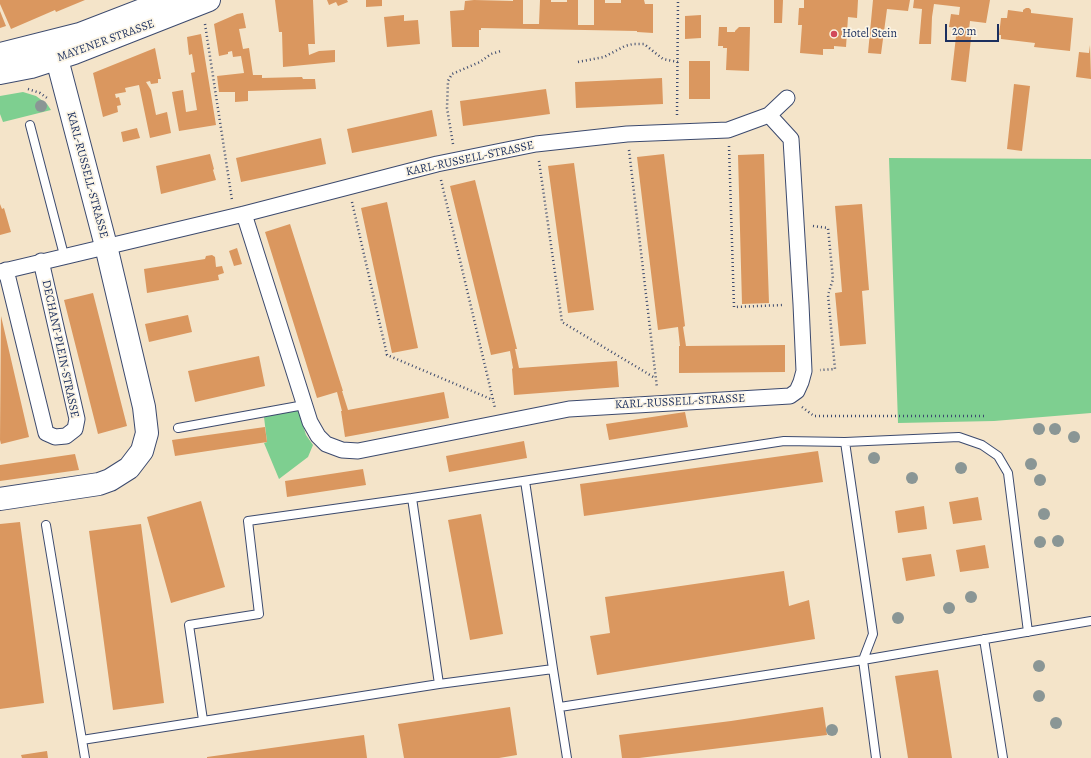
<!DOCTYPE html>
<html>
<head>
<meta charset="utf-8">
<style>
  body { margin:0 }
  #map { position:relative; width:1091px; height:758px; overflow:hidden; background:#f4e4c9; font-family:Alegreya,serif }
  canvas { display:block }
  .scale { position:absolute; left:945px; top:24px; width:54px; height:18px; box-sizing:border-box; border:2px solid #1b2f5e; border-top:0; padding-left:5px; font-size:12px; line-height:14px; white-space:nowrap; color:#1b2f5e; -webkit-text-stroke:3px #fcf5e5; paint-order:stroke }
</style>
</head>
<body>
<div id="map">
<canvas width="1091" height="758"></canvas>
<div class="scale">20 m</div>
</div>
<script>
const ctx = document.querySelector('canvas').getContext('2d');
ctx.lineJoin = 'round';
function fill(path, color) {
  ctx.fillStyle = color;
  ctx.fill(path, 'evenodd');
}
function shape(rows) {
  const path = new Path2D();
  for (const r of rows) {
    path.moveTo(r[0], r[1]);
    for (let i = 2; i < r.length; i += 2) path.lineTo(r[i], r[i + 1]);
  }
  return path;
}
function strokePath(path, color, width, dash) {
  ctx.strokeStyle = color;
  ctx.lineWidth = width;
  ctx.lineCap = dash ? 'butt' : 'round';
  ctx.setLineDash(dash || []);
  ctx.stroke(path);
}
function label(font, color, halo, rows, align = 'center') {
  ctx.font = font + ' Alegreya,serif';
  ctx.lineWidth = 3.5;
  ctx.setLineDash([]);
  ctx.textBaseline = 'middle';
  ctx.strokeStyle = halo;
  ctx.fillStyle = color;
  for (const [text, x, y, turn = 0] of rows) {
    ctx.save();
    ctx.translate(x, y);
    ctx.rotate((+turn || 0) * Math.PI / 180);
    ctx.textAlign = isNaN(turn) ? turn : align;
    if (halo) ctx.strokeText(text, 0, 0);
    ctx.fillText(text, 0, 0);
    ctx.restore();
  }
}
fill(shape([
  [23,92,36,96,47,104,51,110,3,122,0,114,0,96],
  [889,158,1091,159,1091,413,994,421,898,423],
  [298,409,306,435,313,445,308,457,279,479,264,443,267,442,264,417]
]), '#7ecf90');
fill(shape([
  [0,0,85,0,56,12,55,10,11,29,0,4],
  [275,0,313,0,315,44,308,44,309,55,319,51,335,50,335,62,283,67,282,32,279,32],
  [327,0,347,0,348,2,338,6,336,2,329,5],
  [366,0,382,0,382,6,366,7],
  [474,0,513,1,513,0,523,0,523,24,539,24,540,0,551,0,551,2,567,2,567,0,578,0,578,25,594,25,594,0,605,0,605,3,621,3,621,0,644,0,645,4,653,4,653,33,637,32,637,31,481,28,481,30,479,30,479,47,452,47,450,11,464,10,465,1],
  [774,0,783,0,782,23,774,23],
  [804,0,858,0,857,18,848,17,846,47,834,46,834,49,823,49,823,55,800,53,802,25,798,25,799,8,804,8],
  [873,0,910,0,908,11,887,9,881,54,868,53],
  [914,0,990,0,986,23,970,21,969,29,972,30,966,82,951,80,957,28,949,27,951,14,959,15,960,7,934,4,932,17,931,44,919,44,922,9,913,8],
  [1026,8,1029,8,1031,10,1031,13,1073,18,1070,51,1034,47,1035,43,1001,39,1001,35,999,35,1001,18,1007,18,1008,10,1023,12,1023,10],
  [0,11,6,26,0,28],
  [243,13,246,28,239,29,243,49,249,48,253,75,262,75,262,78,302,77,303,79,315,79,316,89,248,91,248,101,235,102,235,92,219,92,217,76,244,73,241,56,233,57,232,51,228,52,228,54,219,56,214,24,237,14],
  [404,15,404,21,418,20,420,44,387,47,384,17],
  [701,15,701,38,685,39,685,16],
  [719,27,727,27,727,32,735,32,735,31,739,27,750,27,749,71,726,70,727,48,723,48,723,46,718,46],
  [201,34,216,125,179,131,172,92,183,90,186,112,197,110,191,73,195,72,192,54,189,55,187,37],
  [1090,45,1091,79,1076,77,1079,52,1089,53],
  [155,48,161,79,158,79,158,83,151,84,150,81,146,82,151,90,156,115,167,112,171,133,150,138,139,85,125,88,126,92,115,94,116,98,119,97,121,105,117,106,118,112,103,117,93,73],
  [689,61,710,61,710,99,689,99],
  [662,78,663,104,576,108,575,82],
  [1014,84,1030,86,1022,151,1007,149],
  [546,89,550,114,463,126,460,101],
  [432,110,437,136,352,153,347,129],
  [137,128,140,138,123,142,121,132],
  [321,138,326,164,241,182,236,158],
  [210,154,214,169,213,170,216,180,161,194,156,166],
  [664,154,685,326,683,327,686,346,785,345,785,372,679,373,679,346,680,346,678,327,658,330,637,157],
  [764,154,769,303,742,304,738,155],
  [574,163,594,310,568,313,548,166],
  [475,180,517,349,515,349,519,368,617,361,619,387,514,395,512,369,513,368,510,351,491,355,450,186],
  [387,202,418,348,392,353,361,208],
  [0,204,2,209,4,208,11,232,0,235],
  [862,204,869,290,862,291,866,344,840,346,835,293,842,292,835,206],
  [290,224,343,391,342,391,348,410,444,392,449,418,345,437,341,411,342,411,337,392,317,398,265,232],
  [237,248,242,264,234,266,229,251],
  [212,255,215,257,216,267,222,266,224,273,218,275,219,280,147,293,144,269,205,259,206,256],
  [93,293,127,426,98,434,64,300],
  [188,315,192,332,149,342,145,324],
  [1,316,29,437,1,444,0,440],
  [259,356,265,386,195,402,188,371],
  [685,412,688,427,609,440,606,424],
  [265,427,267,442,175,456,172,440],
  [524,441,527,458,449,472,446,456],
  [818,451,823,482,584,516,580,484],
  [75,454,79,470,0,481,0,465],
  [363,469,366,485,287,497,285,481],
  [978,497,982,520,953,524,949,502],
  [201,501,225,587,171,603,147,517],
  [924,506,927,529,898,533,895,511],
  [481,514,503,634,470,640,448,520],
  [20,522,44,703,0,709,0,524],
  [141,524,164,703,113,710,89,531],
  [985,545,989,568,960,572,956,550],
  [931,554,935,576,906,581,902,558],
  [784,571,789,606,809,600,815,639,597,675,590,636,610,633,605,597],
  [938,670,952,758,908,758,895,676],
  [510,707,517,755,499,758,404,758,398,724],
  [823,707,827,735,639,758,622,758,619,735,731,721],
  [364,735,367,758,207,758,207,757],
  [47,751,48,758,22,758,21,755]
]), '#da975f');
const lane = shape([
  [30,125,64,255],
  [178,428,304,405],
  [845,442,873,634,863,660,876,758],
  [525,481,553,669,567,758],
  [412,498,439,684],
  [46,525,85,758],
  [984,639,1003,758],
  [560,707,863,660,1091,621],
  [203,720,189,625,259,614,248,521,412,498,784,441,845,442,959,437,982,445,998,456,1008,473,1028,632],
  [82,740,439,684,553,669]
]);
const street = shape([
  [244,214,310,422,318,436,326,444,342,450,358,451,569,409,790,396,797,391,801,382,804,371,801,304,791,139,769,115],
  [6,270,46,433,55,437,66,436,75,429,77,419,41,261],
  [0,272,244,214,437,164,536,144,627,134,728,130,769,115,787,98]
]);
const primary = shape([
  [0,54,80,34,168,0],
  [57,59,106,246],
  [0,73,31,67,74,53,209,0]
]);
const highway = shape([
  [0,499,99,484,110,480,129,468,142,451,147,433,144,407,106,246]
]);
strokePath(lane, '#3c4a6e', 10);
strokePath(street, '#3c4a6e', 17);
strokePath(primary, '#3c4a6e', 24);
strokePath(highway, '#3c4a6e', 24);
strokePath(shape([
  [205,24,232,200],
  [578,62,604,57,625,46,633,44,644,44,663,59,678,62],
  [28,89,40,93,47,98],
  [677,115,678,0],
  [453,144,447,108,448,81,452,74,480,62,491,54,501,51],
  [729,146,734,307,784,305],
  [629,150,657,388],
  [539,161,562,322,655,378],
  [441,180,495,408],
  [352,202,387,355,493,400],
  [813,226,828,228,833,279,828,295,835,369,820,370],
  [802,407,814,416,986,416]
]), '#3c4a6e', 2.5, [1, 3]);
strokePath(lane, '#fff', 8);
strokePath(street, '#fff', 15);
strokePath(primary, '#fff', 22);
strokePath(highway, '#fff', 22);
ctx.fillStyle = '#8a9695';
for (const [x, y] of [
  [41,106],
  [1039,429],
  [1055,429],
  [1074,437],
  [874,458],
  [1031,464],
  [961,468],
  [912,478],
  [1040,480],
  [1044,514],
  [1058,541],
  [1040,542],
  [971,597],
  [949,608],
  [898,618],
  [1039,666],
  [1039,696],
  [1056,723],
  [832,730]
]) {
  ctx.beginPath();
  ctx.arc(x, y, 6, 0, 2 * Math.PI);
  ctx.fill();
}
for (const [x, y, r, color] of [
  [834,34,4,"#d1495b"]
]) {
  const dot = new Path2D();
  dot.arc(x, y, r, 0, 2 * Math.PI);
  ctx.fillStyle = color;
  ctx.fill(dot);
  strokePath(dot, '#fcf5e5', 1.5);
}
label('12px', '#1b2f5e', '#fcf5e5', [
  ["Hotel Stein",842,34]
], 'left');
label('12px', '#1b2f5e', '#fcf5e5', [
  ["MAYENER STRASSE",106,41,-20],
  ["KARL-RUSSELL-STRASSE",470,159,-12],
  ["KARL-RUSSELL-STRASSE",87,175,75],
  ["DECHANT-PLEIN-STRASSE",60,349,78],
  ["KARL-RUSSELL-STRASSE",680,402,-3]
]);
</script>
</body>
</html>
